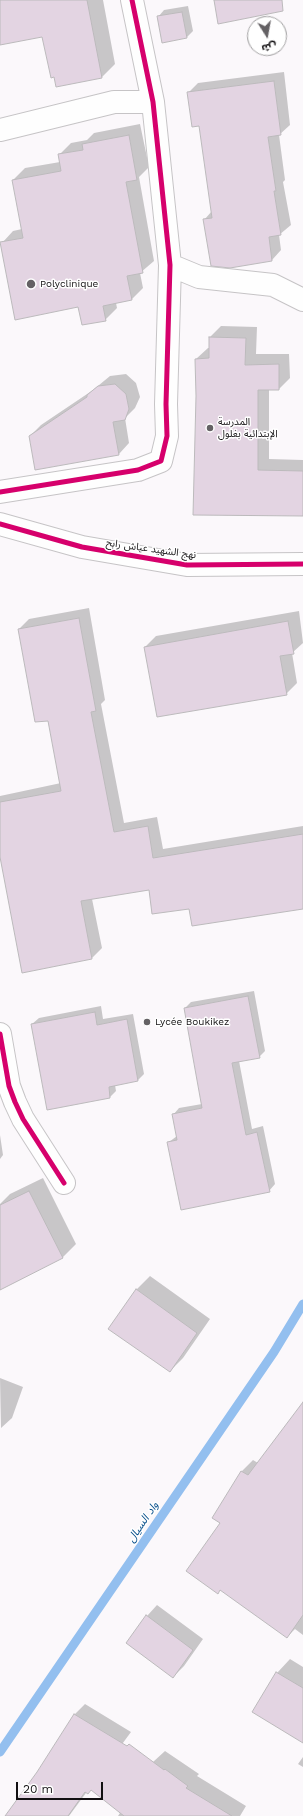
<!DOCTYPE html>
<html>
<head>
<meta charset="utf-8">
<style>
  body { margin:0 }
  #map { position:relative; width:303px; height:1816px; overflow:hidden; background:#fbf8fb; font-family:"Work Sans","Noto Sans Arabic",sans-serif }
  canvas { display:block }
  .north { position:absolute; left:247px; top:16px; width:40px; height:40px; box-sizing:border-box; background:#fff; border:1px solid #a09fa0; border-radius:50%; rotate:169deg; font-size:11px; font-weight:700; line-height:16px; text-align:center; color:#121012 }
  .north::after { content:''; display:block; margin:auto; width:14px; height:18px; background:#646164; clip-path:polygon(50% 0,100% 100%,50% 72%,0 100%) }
  .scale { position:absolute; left:16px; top:1782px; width:87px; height:18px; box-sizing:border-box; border:2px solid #121012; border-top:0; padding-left:5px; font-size:12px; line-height:14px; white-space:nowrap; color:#121012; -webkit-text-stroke:3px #fff; paint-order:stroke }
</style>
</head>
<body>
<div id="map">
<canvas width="303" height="1816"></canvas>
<div class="north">ش</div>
<div class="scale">20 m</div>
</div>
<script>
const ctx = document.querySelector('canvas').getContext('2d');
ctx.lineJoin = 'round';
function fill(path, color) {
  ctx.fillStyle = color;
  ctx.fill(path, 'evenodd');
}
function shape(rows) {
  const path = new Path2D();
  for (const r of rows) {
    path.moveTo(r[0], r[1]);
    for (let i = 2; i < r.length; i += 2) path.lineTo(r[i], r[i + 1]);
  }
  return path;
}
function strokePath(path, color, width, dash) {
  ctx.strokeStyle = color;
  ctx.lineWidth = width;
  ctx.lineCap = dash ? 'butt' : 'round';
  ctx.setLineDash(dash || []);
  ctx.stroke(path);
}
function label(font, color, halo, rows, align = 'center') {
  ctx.font = font + ' "Work Sans","Noto Sans Arabic",sans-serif';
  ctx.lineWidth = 3;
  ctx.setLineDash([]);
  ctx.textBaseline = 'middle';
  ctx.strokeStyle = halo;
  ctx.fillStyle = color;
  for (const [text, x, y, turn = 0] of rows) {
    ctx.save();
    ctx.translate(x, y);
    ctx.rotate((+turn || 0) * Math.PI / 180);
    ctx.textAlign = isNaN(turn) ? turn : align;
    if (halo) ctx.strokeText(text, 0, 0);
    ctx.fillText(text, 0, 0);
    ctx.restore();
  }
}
fill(shape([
  [0,0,103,0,115,64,102,77,57,86,42,36,0,44],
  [188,6,193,31,187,37,158,17,164,10],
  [284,72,290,125,279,135,285,180,283,182,291,225,279,235,281,250,272,260,204,220,212,211,200,125,188,93,198,83],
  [140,124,149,167,139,177,154,261,140,273,143,288,131,300,116,303,117,308,105,320,79,306,2,243,13,231,22,229,13,180,25,168,60,162,59,155,71,143,87,140,94,133],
  [221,326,257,327,256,354,289,354,290,378,279,389,269,389,269,459,303,460,303,515,198,418,196,359,208,348,210,348,210,337],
  [126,374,136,383,140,397,135,408,125,418,129,443,119,454,30,436,41,425,93,390,110,376],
  [89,608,105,700,101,704,124,823,157,817,163,849,303,826,303,908,190,908,150,889,92,899,102,948,92,958,0,852,0,796,61,783,49,720,19,629,29,619],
  [299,611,303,643,292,653,297,683,286,694,145,647,156,636],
  [254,991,265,1051,259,1057,239,1061,252,1129,263,1126,275,1184,269,1191,169,1142,177,1136,173,1115,179,1108,202,1104,185,1008,191,1002],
  [101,1006,103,1019,133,1014,144,1074,138,1080,115,1085,116,1091,110,1097,48,1109,32,1024,39,1018],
  [0,1135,3,1155,0,1159],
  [43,1178,76,1244,63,1257,5,1286,0,1276,0,1204,10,1194],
  [150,1276,210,1319,183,1358,170,1371,109,1328,137,1289],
  [0,1378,23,1387,12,1418,1,1428],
  [303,1406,303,1635,295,1629,287,1637,221,1523,213,1518,242,1471,253,1460,258,1463],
  [157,1605,203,1639,184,1666,173,1677,147,1616],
  [290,1659,303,1667,303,1693,277,1673],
  [85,1704,131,1732,69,1816,6,1816,38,1772,74,1715],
  [165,1751,199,1774,197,1776,246,1806,240,1816,118,1816,153,1762],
  [303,1757,303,1767,298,1764]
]), '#0003');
strokePath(shape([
  [0,1752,274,1352,303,1304]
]), '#93bfef', 9);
const building = shape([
  [0,0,87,0,102,78,56,87,54,77,51,78,42,37,0,45,0,0],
  [214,0,282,0,283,11,218,24,214,0],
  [182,12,187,38,162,43,157,16,182,12],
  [274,81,281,135,268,137,276,191,274,191,281,235,269,237,272,261,230,268,211,266,203,219,212,218,199,126,192,127,187,92,274,81],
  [129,135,137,180,126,182,143,273,127,276,132,300,103,306,106,321,82,325,78,307,15,320,0,242,23,238,12,180,61,171,58,154,83,150,82,144,129,135],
  [209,337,246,338,245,365,279,364,279,390,258,390,258,470,303,471,303,516,193,515,196,396,195,359,209,358,209,337],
  [115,384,126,394,129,409,125,420,113,422,119,455,35,470,29,436,87,397,87,395,98,386,115,384],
  [79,618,96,711,91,712,114,832,148,826,153,858,303,834,303,909,192,926,189,909,152,914,149,890,81,901,92,959,22,973,0,857,0,802,61,791,48,721,35,722,18,629,79,618],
  [288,621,294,654,280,656,287,695,157,717,144,647,288,621],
  [248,996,260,1058,232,1063,246,1135,257,1132,270,1192,181,1210,167,1142,177,1140,172,1114,202,1108,184,1008,248,996],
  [95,1012,97,1025,127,1019,138,1081,109,1087,110,1098,47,1110,31,1024,95,1012],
  [29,1191,63,1258,0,1290,0,1205,29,1191],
  [136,1289,197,1333,170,1372,108,1329,136,1289],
  [303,1402,303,1615,287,1638,220,1590,218,1594,186,1571,220,1523,212,1518,241,1471,248,1475,303,1402],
  [146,1615,193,1650,173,1678,126,1643,146,1615],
  [276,1672,303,1688,303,1743,252,1712,276,1672],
  [74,1714,127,1746,129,1744,164,1770,165,1769,188,1786,186,1788,232,1816,124,1816,91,1790,88,1794,85,1792,68,1816,5,1816,37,1772,74,1714]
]);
fill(building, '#e3d4e2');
strokePath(building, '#bcbabc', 1);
const minor = shape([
  [0,130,114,102,153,102],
  [170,265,199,277,273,285,303,300],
  [0,492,138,470,161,461,167,436,166,404,170,265,153,102,132,0],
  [0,524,82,547,187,565,303,564],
  [0,1034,9,1086,15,1102,23,1119,64,1183]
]);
strokePath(minor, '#c6c4c6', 24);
strokePath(minor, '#fefefe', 22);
strokePath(shape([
  [0,492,138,470,161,461,167,436,166,404,170,265,153,102,132,0],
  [0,524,82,547,187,565,303,564],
  [0,1034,9,1086,15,1102,23,1119,64,1183]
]), '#d6006c', 5);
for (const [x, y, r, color] of [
  [31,284,5,"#646164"],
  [210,428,4,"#646164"],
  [147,1022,4,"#646164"]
]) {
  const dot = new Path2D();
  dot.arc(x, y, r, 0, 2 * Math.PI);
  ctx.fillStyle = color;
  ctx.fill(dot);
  strokePath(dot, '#fff', 1.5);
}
label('10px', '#121012', '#fff', [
  ["Polyclinique",40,284],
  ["المدرسة",218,422],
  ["الإبتدائية بغلول",218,434],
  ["Lycée Boukikez",155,1022]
], 'left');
label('10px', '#121012', '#fff', [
  ["نهج الشهيد عياش رابح",151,549,8]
]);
label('italic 11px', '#044c89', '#fff', [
  ["واد السيال",143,1522,-56]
]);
</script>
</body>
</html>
